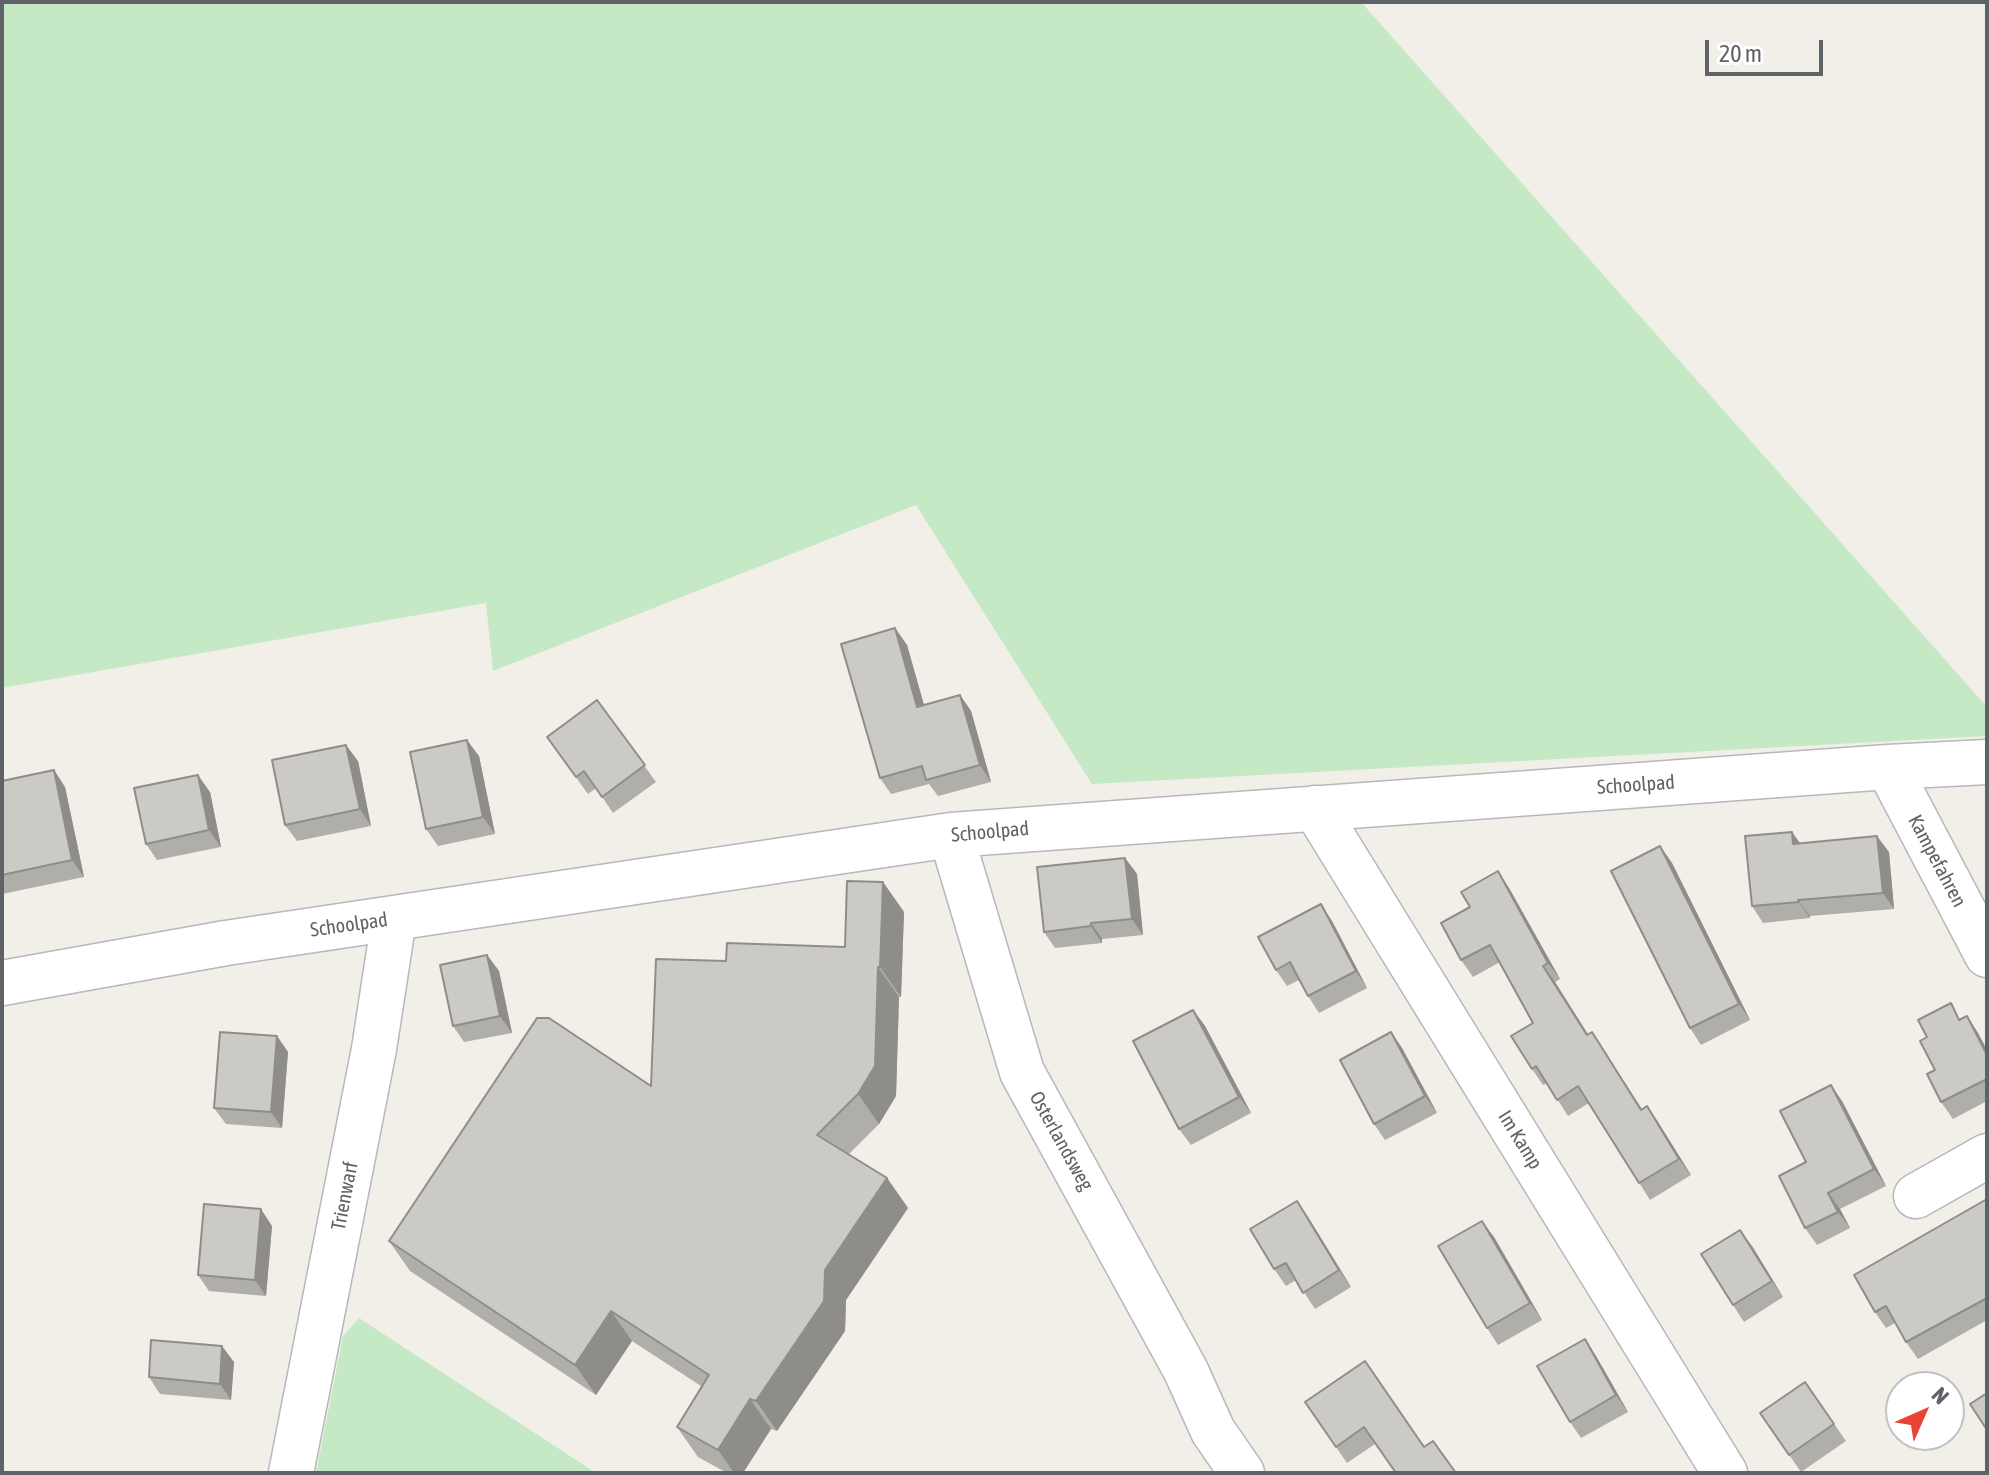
<!DOCTYPE html>
<html>
<head>
<meta charset="utf-8">
<style>
  body { margin:0 }
  #map { position:relative; width:1989px; height:1475px; overflow:hidden; background:#f1efe8; font-family:"Asap Condensed",sans-serif }
  canvas { display:block }
  .frame { position:absolute; inset:0; border:4px solid #5f6368; pointer-events:none }
  .north { position:absolute; left:1885px; top:1371px; width:80px; height:80px; box-sizing:border-box; background:#fff; border:2px solid #bfc1c3; border-radius:50%; rotate:45deg; font-size:22px; font-weight:700; line-height:32px; text-align:center; color:#5f6368 }
  .north::after { content:''; display:block; margin:auto; width:28px; height:36px; background:#ea4335; clip-path:polygon(50% 0,100% 100%,50% 72%,0 100%) }
  .scale { position:absolute; left:1705px; top:40px; width:118px; height:36px; box-sizing:border-box; border:4px solid #5f6368; border-top:0; padding-left:10px; font-size:24px; line-height:28px; white-space:nowrap; color:#5f6368; -webkit-text-stroke:6px #fff; paint-order:stroke }
</style>
</head>
<body>
<div id="map">
<canvas width="1989" height="1475"></canvas>
<div class="frame"></div>
<div class="north">N</div>
<div class="scale">20 m</div>
</div>
<script>
const ctx = document.querySelector('canvas').getContext('2d');
ctx.lineJoin = 'round';
function fill(path, color) {
  ctx.fillStyle = color;
  ctx.fill(path, 'evenodd');
}
function shape(rows) {
  const path = new Path2D();
  for (const r of rows) {
    path.moveTo(r[0], r[1]);
    for (let i = 2; i < r.length; i += 2) path.lineTo(r[i], r[i + 1]);
  }
  return path;
}
function strokePath(path, color, width, dash) {
  ctx.strokeStyle = color;
  ctx.lineWidth = width;
  ctx.lineCap = dash ? 'butt' : 'round';
  ctx.setLineDash(dash || []);
  ctx.stroke(path);
}
function label(font, color, halo, rows, align = 'center') {
  ctx.font = font + ' "Asap Condensed",sans-serif';
  ctx.lineWidth = 6;
  ctx.setLineDash([]);
  ctx.textBaseline = 'middle';
  ctx.strokeStyle = halo;
  ctx.fillStyle = color;
  for (const [text, x, y, turn = 0] of rows) {
    ctx.save();
    ctx.translate(x, y);
    ctx.rotate((+turn || 0) * Math.PI / 180);
    ctx.textAlign = isNaN(turn) ? turn : align;
    if (halo) ctx.strokeText(text, 0, 0);
    ctx.fillText(text, 0, 0);
    ctx.restore();
  }
}
fill(shape([
  [2,2,1361,2,1987,707,1987,736,1092,784,916,505,493,671,486,603,2,688],
  [359,1318,596,1473,316,1473,343,1336]
]), '#c5e8c5');
const minor = shape([
  [1888,767,1987,955],
  [1315,808,1725,1473],
  [951,835,1022,1072,1186,1371,1213,1431,1242,1473],
  [2,983,226,943,951,835,1888,767,1987,762],
  [1916,1196,1987,1156],
  [291,1473,374,1049,394,919]
]);
strokePath(minor, '#b5b8bc', 47);
strokePath(minor, '#fff', 44);
fill(shape([
  [895,628,907,645,924,705,960,695,971,711,991,782,938,796,929,784,891,794,880,778],
  [597,700,656,782,613,813,596,788,588,794,547,737],
  [479,756,495,834,438,846,426,829],
  [358,761,371,826,297,841,285,825],
  [54,770,65,787,84,877,2,894,2,781],
  [210,792,221,847,157,860,146,844],
  [1792,832,1800,843,1889,852,1894,909,1810,916,1810,918,1763,923,1752,906],
  [1660,846,1672,863,1750,1020,1701,1045,1690,1028],
  [1125,858,1137,874,1143,935,1102,939,1102,943,1055,948,1044,932],
  [883,882,904,912,901,997,899,997,896,1096,879,1124,849,1154,887,1178,908,1208,846,1300,845,1331,777,1431,771,1429,743,1473,727,1473,698,1457,677,1427,701,1386,632,1341,596,1395,410,1271,389,1241,651,1086,726,961,845,947],
  [1509,888,1560,979,1555,982,1588,1034,1603,1049,1642,1109,1658,1122,1691,1175,1650,1200,1589,1103,1568,1116,1547,1083,1543,1085,1532,1069,1533,1023,1500,962,1473,977,1461,960],
  [1332,921,1367,988,1319,1013,1308,996,1299,980,1287,986,1276,970],
  [487,955,499,971,512,1033,464,1042,453,1026],
  [1193,1010,1205,1026,1251,1113,1191,1145,1179,1129],
  [1967,1016,1978,1033,1987,1050,1987,1101,1953,1119,1941,1102,1935,1070,1962,1019],
  [1391,1032,1402,1048,1437,1113,1385,1140,1374,1124],
  [277,1036,288,1052,282,1128,226,1124,214,1108],
  [1842,1101,1886,1186,1840,1209,1850,1228,1817,1245,1805,1228],
  [1987,1199,1987,1320,1918,1359,1906,1342,1895,1323,1886,1328,1875,1312],
  [1308,1217,1351,1287,1315,1309,1296,1280,1286,1286,1274,1269],
  [272,1226,266,1296,209,1291,198,1275],
  [1494,1237,1542,1320,1498,1345,1487,1328],
  [1752,1246,1783,1297,1744,1322,1733,1305],
  [1596,1356,1628,1412,1581,1438,1570,1422],
  [234,1362,231,1400,160,1394,149,1377],
  [1805,1382,1846,1441,1801,1472,1760,1413],
  [1305,1402,1424,1447,1375,1444,1347,1463]
]), '#afaea9');
fill(shape([
  [895,628,907,645,929,723,917,707],
  [960,695,971,711,991,782,980,765],
  [467,740,479,756,495,834,483,817],
  [346,745,358,761,371,826,360,809],
  [54,770,65,787,84,877,72,860],
  [198,775,210,792,221,847,209,830],
  [1792,832,1803,848,1793,844],
  [1877,836,1889,852,1894,909,1883,893],
  [1660,846,1672,863,1750,1020,1739,1004],
  [1125,858,1137,874,1143,935,1132,919],
  [1498,871,1509,888,1560,979,1548,963],
  [883,882,904,912,901,997,880,967],
  [1798,900,1810,916,1810,918,1799,902],
  [1321,904,1332,921,1367,988,1356,971],
  [1091,923,1102,939,1102,943,1091,926],
  [487,955,499,971,512,1033,500,1016],
  [1543,966,1555,982,1598,1051,1587,1035],
  [878,967,899,997,896,1096,879,1124,858,1094],
  [1193,1010,1205,1026,1251,1113,1239,1097],
  [1967,1016,1978,1033,1987,1050,1987,1055],
  [1391,1032,1402,1048,1437,1113,1425,1096],
  [1592,1032,1603,1049,1652,1126,1641,1110],
  [277,1036,288,1052,282,1128,271,1112],
  [1831,1085,1842,1101,1886,1186,1874,1169],
  [1647,1106,1658,1122,1691,1175,1679,1159],
  [887,1178,908,1208,846,1300,845,1331,777,1431,756,1401,825,1270],
  [1828,1193,1840,1209,1850,1228,1838,1212],
  [1297,1201,1308,1217,1351,1287,1339,1270],
  [261,1209,272,1226,266,1296,255,1280],
  [1482,1221,1494,1237,1542,1320,1530,1303],
  [1740,1230,1752,1246,1783,1297,1772,1281],
  [611,1311,632,1341,596,1395,575,1365],
  [1585,1339,1596,1356,1628,1412,1616,1395],
  [222,1346,234,1362,231,1400,220,1384],
  [750,1399,771,1429,743,1473,734,1473,718,1450]
]), '#8f8d8a');
const building = shape([
  [895,628,917,707,960,695,980,765,926,780,922,766,880,778,841,644,895,628],
  [597,700,645,765,602,797,584,771,576,777,547,737,597,700],
  [467,740,483,817,426,829,410,752,467,740],
  [346,745,360,809,285,825,272,760,346,745],
  [54,770,72,860,2,875,2,781,54,770],
  [198,775,209,830,146,844,134,788,198,775],
  [1792,832,1793,844,1877,836,1883,893,1798,900,1799,902,1752,906,1745,836,1792,832],
  [1660,846,1739,1004,1690,1028,1611,871,1660,846],
  [1125,858,1132,919,1091,923,1091,926,1044,932,1037,867,1125,858],
  [1498,871,1548,963,1543,966,1587,1035,1592,1032,1641,1110,1647,1106,1679,1159,1639,1183,1578,1086,1557,1100,1536,1066,1532,1069,1511,1036,1533,1023,1490,945,1461,960,1441,923,1470,907,1461,892,1498,871],
  [847,881,883,882,880,967,878,967,875,1066,858,1094,817,1135,887,1178,825,1270,824,1301,756,1401,750,1399,718,1450,677,1427,709,1375,611,1311,575,1365,389,1241,537,1018,549,1018,651,1086,656,959,726,961,727,943,845,947,847,881],
  [1321,904,1356,971,1308,996,1290,962,1276,970,1258,937,1321,904],
  [487,955,500,1016,453,1026,440,965,487,955],
  [1951,1003,1959,1020,1967,1016,1987,1055,1987,1079,1941,1102,1927,1074,1935,1070,1920,1041,1927,1037,1918,1020,1951,1003],
  [1193,1010,1239,1097,1179,1129,1133,1041,1193,1010],
  [220,1032,277,1036,271,1112,214,1108,220,1032],
  [1391,1032,1425,1096,1374,1124,1340,1060,1391,1032],
  [1831,1085,1874,1169,1828,1193,1838,1212,1805,1228,1779,1176,1806,1162,1780,1111,1831,1085],
  [1987,1199,1987,1298,1906,1342,1886,1306,1875,1312,1854,1275,1987,1199],
  [1297,1201,1339,1270,1303,1293,1286,1263,1274,1269,1250,1229,1297,1201],
  [204,1204,261,1209,255,1280,198,1275,204,1204],
  [1482,1221,1530,1303,1487,1328,1438,1246,1482,1221],
  [1740,1230,1772,1281,1733,1305,1701,1254,1740,1230],
  [1585,1339,1616,1395,1570,1422,1537,1366,1585,1339],
  [151,1340,222,1346,220,1384,149,1377,151,1340],
  [1365,1361,1424,1447,1433,1441,1456,1473,1396,1473,1364,1427,1336,1447,1305,1402,1365,1361],
  [1805,1382,1834,1424,1789,1455,1760,1413,1805,1382],
  [1987,1393,1987,1430,1970,1404,1987,1393]
]);
fill(building, '#cccac5');
strokePath(building, '#8f8d8a', 2);
label('20px', '#5f6368', '#fff', [
  ["Schoolpad",1636,785,-4],
  ["Schoolpad",990,832,-5],
  ["Kampefahren",1937,861,62],
  ["Schoolpad",349,925,-8],
  ["Im Kamp",1520,1140,58],
  ["Osterlandsweg",1061,1141,61],
  ["Trienwarf",345,1196,-79]
]);
</script>
</body>
</html>
